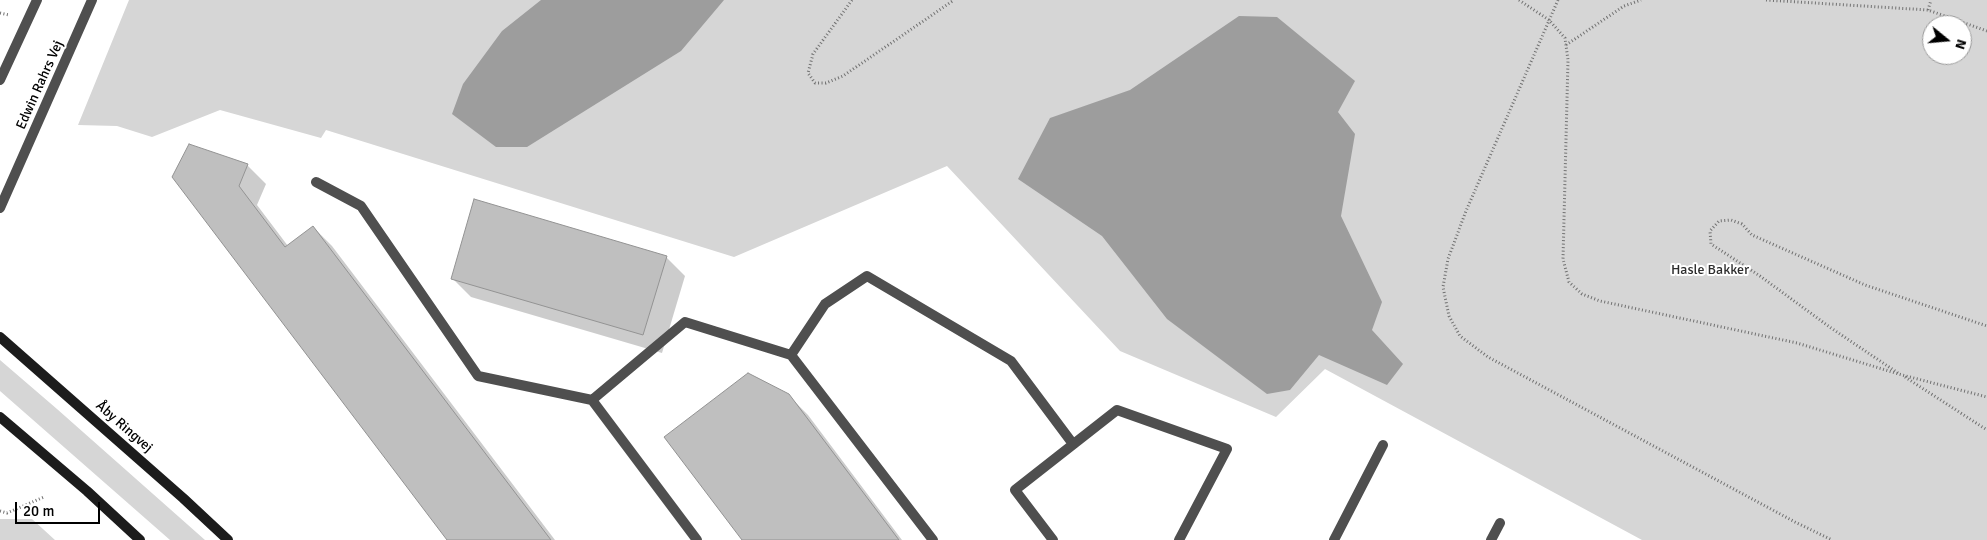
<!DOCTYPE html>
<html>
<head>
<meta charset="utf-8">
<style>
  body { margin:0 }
  #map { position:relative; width:1987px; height:540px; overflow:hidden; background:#fff; font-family:Signika,sans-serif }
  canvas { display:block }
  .north { position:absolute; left:1922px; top:15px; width:50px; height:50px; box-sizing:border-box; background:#fff; border:1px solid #999; border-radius:50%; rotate:107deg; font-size:14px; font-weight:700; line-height:20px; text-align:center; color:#000 }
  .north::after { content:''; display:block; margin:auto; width:18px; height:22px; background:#000; clip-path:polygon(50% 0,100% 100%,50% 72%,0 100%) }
  .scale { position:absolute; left:15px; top:502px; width:85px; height:22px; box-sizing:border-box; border:2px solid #000; border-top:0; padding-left:6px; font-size:15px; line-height:18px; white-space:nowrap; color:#000; -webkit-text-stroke:4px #fff; paint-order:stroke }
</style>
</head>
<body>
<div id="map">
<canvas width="1987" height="540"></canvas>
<div class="north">N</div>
<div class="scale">20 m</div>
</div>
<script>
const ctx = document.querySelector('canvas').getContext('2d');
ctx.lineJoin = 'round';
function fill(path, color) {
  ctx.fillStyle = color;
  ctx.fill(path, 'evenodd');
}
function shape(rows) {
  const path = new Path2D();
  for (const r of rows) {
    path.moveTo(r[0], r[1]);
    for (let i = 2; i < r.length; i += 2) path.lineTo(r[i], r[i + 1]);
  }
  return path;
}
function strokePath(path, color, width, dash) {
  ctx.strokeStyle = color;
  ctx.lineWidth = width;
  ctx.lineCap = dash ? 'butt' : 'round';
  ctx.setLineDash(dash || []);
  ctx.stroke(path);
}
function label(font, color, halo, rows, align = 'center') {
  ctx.font = font + ' Signika,sans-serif';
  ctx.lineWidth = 4;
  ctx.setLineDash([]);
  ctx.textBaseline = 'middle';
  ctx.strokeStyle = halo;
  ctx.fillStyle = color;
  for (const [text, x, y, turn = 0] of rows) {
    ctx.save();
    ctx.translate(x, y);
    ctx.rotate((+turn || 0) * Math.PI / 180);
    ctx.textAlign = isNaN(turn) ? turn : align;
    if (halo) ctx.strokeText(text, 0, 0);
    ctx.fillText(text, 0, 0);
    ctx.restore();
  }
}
fill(shape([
  [129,0,1987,0,1987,540,1642,540,1325,369,1276,417,1120,351,947,166,734,257,326,130,321,138,220,110,152,137,117,126,78,125],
  [1932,25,1962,25,1962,55,1932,55],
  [0,360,57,409,205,540,170,540,0,391],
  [0,519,32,519,55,540,0,540]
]), '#d6d6d6');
fill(shape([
  [541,0,724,0,681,51,527,147,496,147,452,114,463,84,502,31],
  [1239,16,1277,17,1355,81,1338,112,1355,134,1341,216,1382,302,1372,330,1403,364,1387,385,1319,355,1290,390,1267,394,1167,319,1102,236,1018,179,1050,118,1130,90]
]), '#9d9d9d');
fill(shape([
  [190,145,247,165,266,184,257,205,288,246,313,227,332,246,555,540,449,540],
  [666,257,685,276,662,353,471,297,452,278],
  [788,395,808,415,902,540,744,540]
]), '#0003');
const building = shape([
  [189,144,248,164,239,186,285,247,313,226,551,540,447,540,172,177,189,144],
  [474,199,667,256,643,335,451,279,474,199],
  [748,373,789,394,899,540,742,540,664,437,748,373]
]);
fill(building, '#bfbfbf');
strokePath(building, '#939393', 1);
strokePath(shape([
  [852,0,813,54,808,73,815,83,826,83,843,76,954,0],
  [1519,0,1549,20,1565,38,1568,60,1563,259,1569,282,1582,294,1600,301,1797,343,1902,375,1987,397],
  [1558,0,1466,211,1448,259,1443,287,1449,316,1460,336,1488,357,1795,522,1832,540],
  [1766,0,1928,10,1987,31],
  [1928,10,1931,0],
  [0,13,9,15],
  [1566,45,1624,6,1641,0],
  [1898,373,1831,328,1760,276,1711,244,1710,231,1719,221,1731,220,1742,224,1752,235,1865,285,1987,326],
  [1905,377,1987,430],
  [0,511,7,513,44,497]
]), '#717171', 3, [1, 2.5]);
strokePath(shape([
  [316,182,361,206,478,376,592,400],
  [791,355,825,304,867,276,1011,361,1073,444],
  [697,540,592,400,685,322,791,355,933,540],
  [1053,540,1015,490,1117,410,1227,449,1179,540],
  [1334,540,1383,445],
  [1491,540,1500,523]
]), '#4f4f4f', 10);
strokePath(shape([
  [0,80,37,0],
  [0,208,92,0]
]), '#4f4f4f', 10);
strokePath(shape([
  [0,337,183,498,228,540],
  [0,417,87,491,140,540]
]), '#1c1c1c', 10);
label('14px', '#000', '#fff', [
  ["Edwin Rahrs Vej",40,85,-66],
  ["Åby Ringvej",124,427,41]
]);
label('14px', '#2d2d2d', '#fff', [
  ["Hasle Bakker",1710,270]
]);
</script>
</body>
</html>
